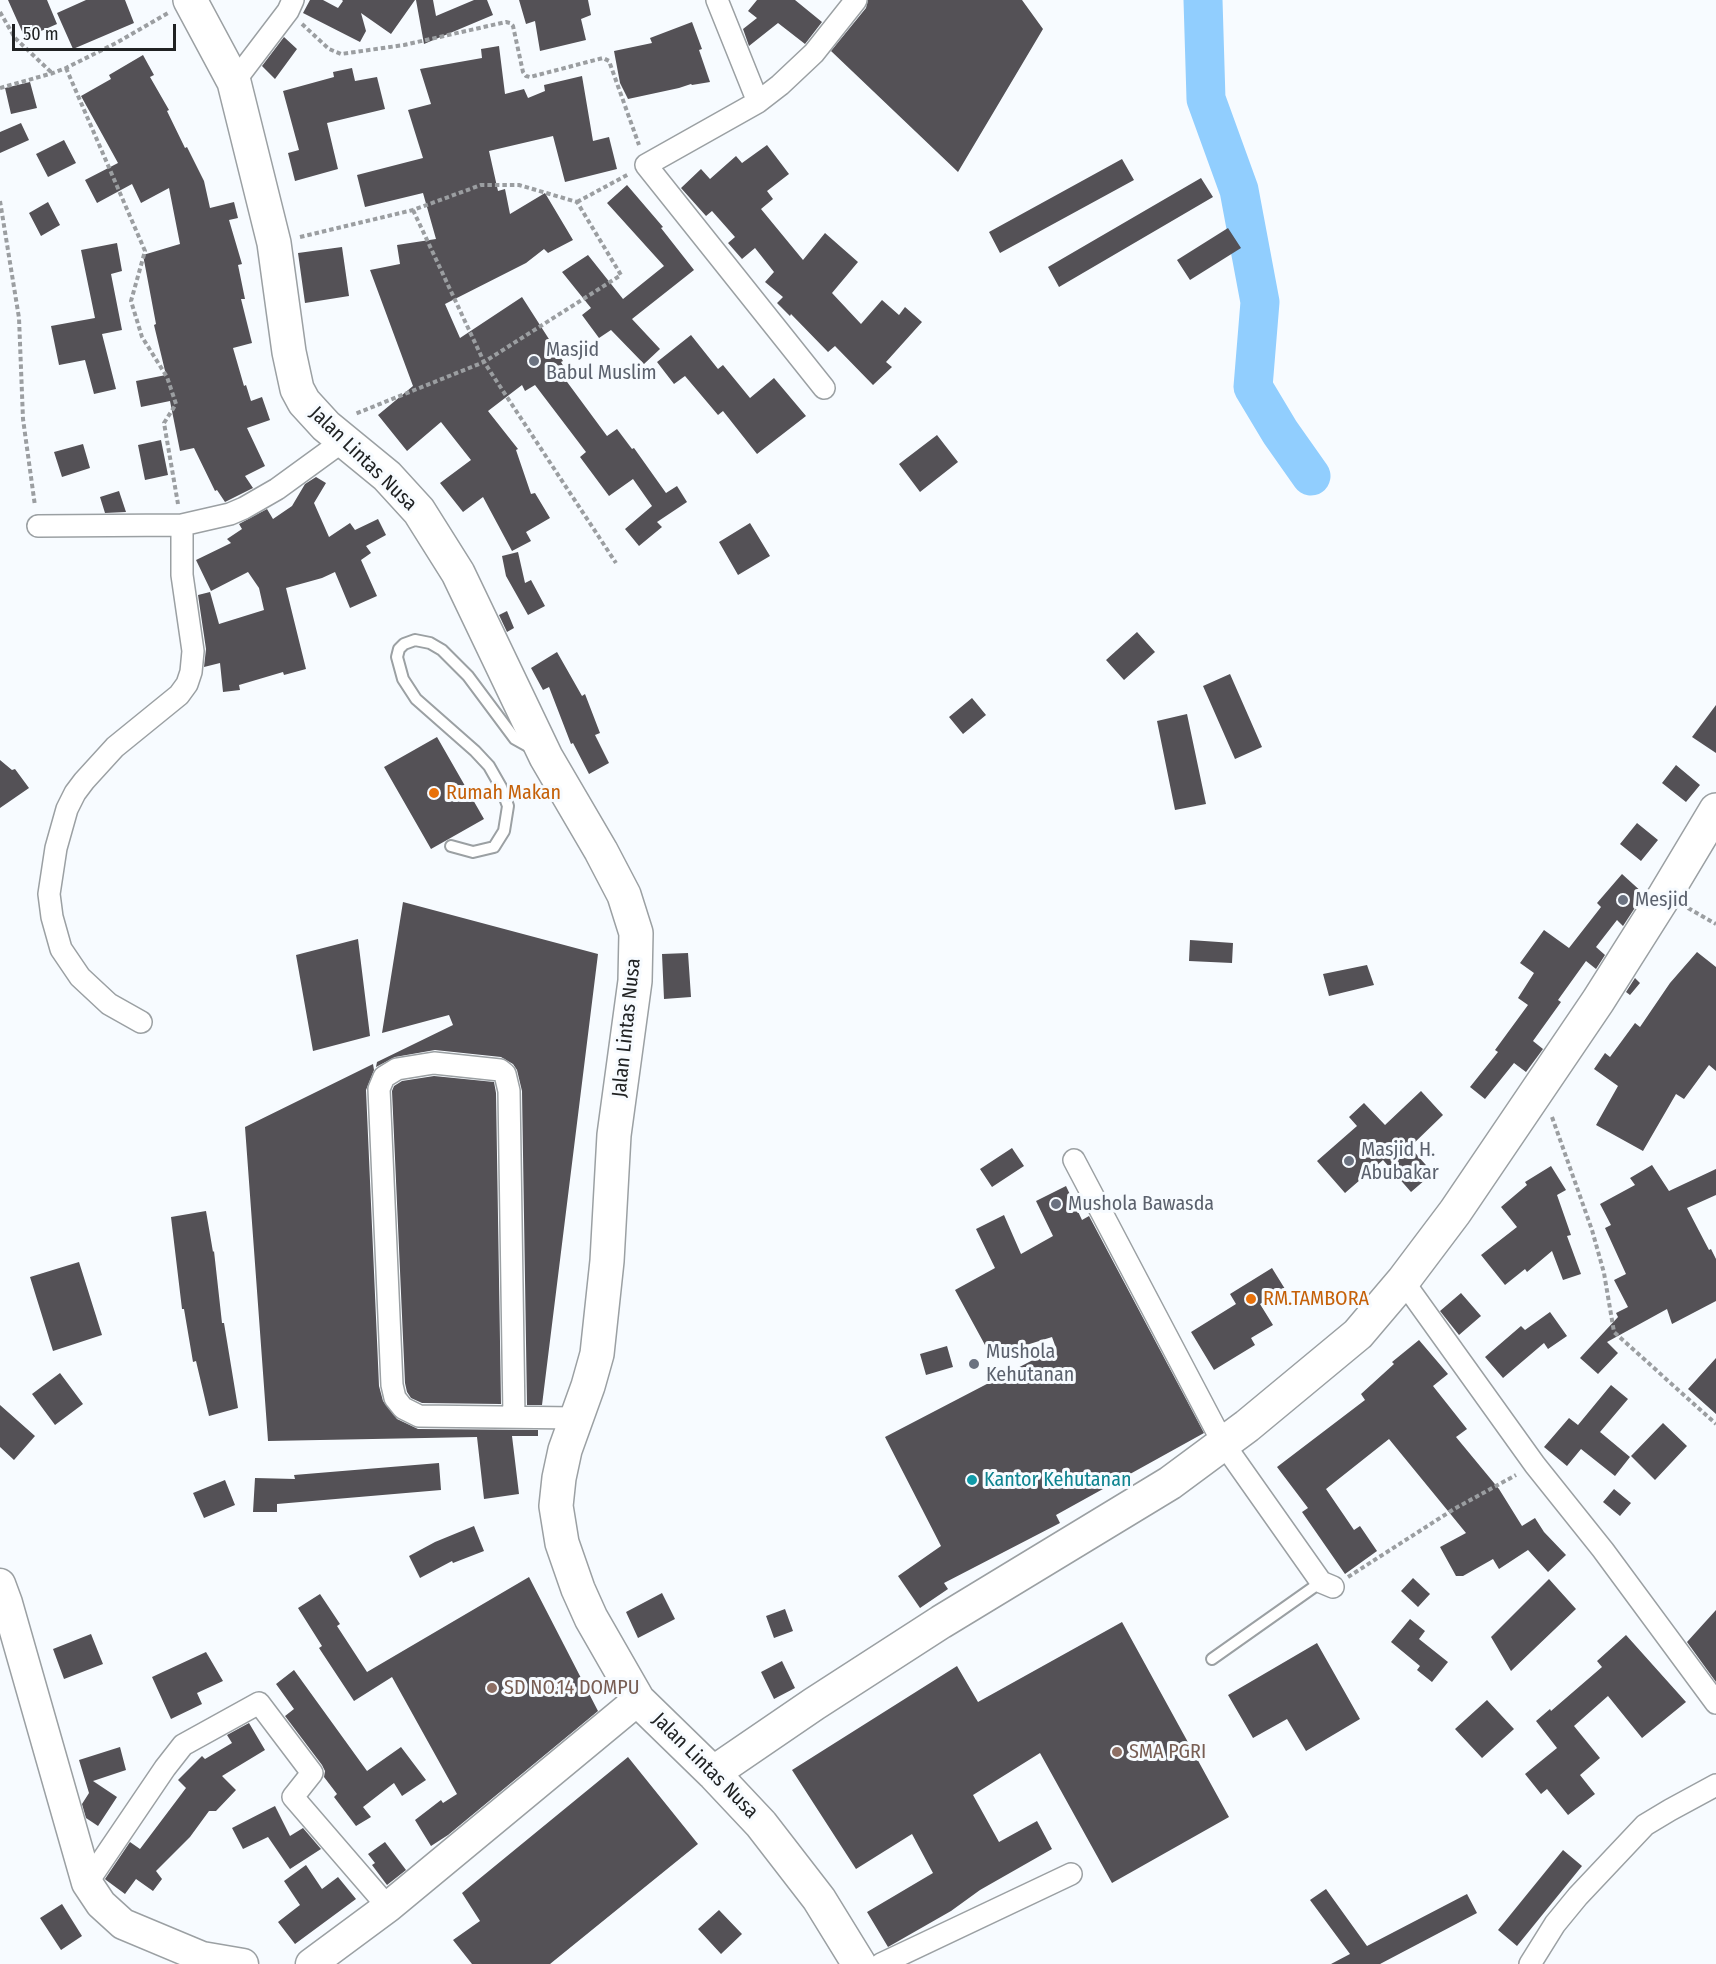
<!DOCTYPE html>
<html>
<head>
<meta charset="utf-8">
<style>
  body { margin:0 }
  #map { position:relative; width:1716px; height:1964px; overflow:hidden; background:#f7fbff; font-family:"Fira Sans Condensed",sans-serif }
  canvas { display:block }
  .scale { position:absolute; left:12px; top:24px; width:164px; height:27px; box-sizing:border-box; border:3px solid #202223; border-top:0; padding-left:8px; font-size:18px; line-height:21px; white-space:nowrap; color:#202223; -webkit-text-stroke:4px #f7fbff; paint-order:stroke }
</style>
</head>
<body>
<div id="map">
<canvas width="1716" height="1964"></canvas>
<div class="scale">50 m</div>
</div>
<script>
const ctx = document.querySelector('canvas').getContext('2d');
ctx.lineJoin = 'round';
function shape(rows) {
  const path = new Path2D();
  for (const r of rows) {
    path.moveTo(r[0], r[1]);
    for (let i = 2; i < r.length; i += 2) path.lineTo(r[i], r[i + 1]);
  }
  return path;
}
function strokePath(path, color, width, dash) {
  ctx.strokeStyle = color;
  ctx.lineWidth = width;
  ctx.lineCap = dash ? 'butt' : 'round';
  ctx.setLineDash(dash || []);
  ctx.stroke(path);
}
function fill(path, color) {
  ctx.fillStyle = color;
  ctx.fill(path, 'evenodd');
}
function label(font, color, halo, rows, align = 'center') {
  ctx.font = font + ' "Fira Sans Condensed",sans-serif';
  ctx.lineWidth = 6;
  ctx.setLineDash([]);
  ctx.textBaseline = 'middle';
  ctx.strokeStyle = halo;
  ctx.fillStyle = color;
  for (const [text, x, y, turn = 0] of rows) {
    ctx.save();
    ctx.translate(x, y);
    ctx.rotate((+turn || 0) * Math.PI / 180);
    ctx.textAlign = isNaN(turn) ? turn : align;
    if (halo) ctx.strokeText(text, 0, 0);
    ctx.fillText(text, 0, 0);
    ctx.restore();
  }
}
strokePath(shape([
  [1203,0,1206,99,1239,190,1260,302,1253,387,1280,432,1311,476]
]), '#91cefe', 39);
fill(shape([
  [8,0,47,0,57,24,25,38],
  [86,0,125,0,134,23,73,49,57,13],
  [310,0,323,0,338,8,343,1,342,0,415,0,391,34,361,13,366,31,360,42,303,13],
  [416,0,433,0,436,16,474,0,487,0,493,15,424,44],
  [519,0,588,0,591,15,581,19,586,40,540,51,535,21,526,24],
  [757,0,795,0,822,22,805,44,778,23,749,46,743,29,757,18,748,11],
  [868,0,1022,0,1043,29,958,172,831,51,866,8],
  [692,22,702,49,699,50,710,82,692,85,691,84,679,88,628,99,620,83,614,51,652,43,650,38],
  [284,37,297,49,275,79,262,66],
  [499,46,505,94,524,89,528,98,545,91,544,85,582,76,593,141,609,137,617,169,565,182,553,136,489,151,498,191,505,189,510,214,545,193,573,240,548,253,544,249,526,263,445,304,460,338,522,297,563,361,561,362,564,367,559,371,607,436,617,429,632,449,634,448,666,493,677,486,687,502,657,522,662,527,639,546,625,529,652,506,633,479,609,496,580,457,586,452,535,385,525,391,522,385,488,411,518,449,516,450,531,494,535,493,550,518,526,532,531,541,512,551,483,497,463,512,440,483,471,460,441,422,407,451,378,415,413,386,370,270,400,264,397,245,436,239,423,193,365,207,357,175,423,158,408,110,431,104,420,69,482,58,481,49],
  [143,55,154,75,150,77,169,110,167,111,185,148,187,147,204,181,210,208,234,202,238,218,229,220,242,264,238,265,245,299,241,299,252,343,233,348,244,386,246,385,251,401,262,397,270,420,247,428,265,466,245,476,253,488,225,502,217,490,215,491,194,448,180,451,170,401,141,407,136,381,166,375,154,325,156,324,143,255,180,244,169,188,141,203,132,184,97,203,85,180,118,163,81,96,111,79,109,75],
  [352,68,355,81,377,77,385,109,327,123,338,169,295,181,288,153,299,150,283,91,334,77,333,72],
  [30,82,37,108,11,114,5,88],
  [21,123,29,140,0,153,0,132],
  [64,140,76,163,48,177,36,154],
  [767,145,789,174,767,191,773,199,761,209,803,260,825,233,858,262,832,293,861,324,882,300,899,315,905,307,922,322,886,362,892,367,873,385,835,346,828,352,791,314,790,316,777,303,783,297,765,282,774,272,755,248,742,259,728,243,735,237,712,211,706,216,681,188,701,169,710,179,736,156,742,163],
  [1122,159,1134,180,1000,253,989,232],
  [1201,178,1213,197,1059,287,1048,267],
  [627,185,663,227,661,228,694,270,632,319,660,349,644,364,611,330,599,338,582,315,591,308,562,272,588,255,623,299,664,266,607,203],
  [48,202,60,225,41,236,29,213],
  [1228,228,1241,248,1190,280,1177,260],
  [117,243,122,271,111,274,122,330,102,334,116,389,94,394,85,360,59,365,51,326,95,318,81,250],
  [342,247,349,296,305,303,298,253],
  [691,335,718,369,723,365,750,398,774,378,806,416,757,454,723,411,718,415,685,376,674,384,657,362],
  [937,435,958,462,920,492,899,464],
  [161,440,168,475,145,480,138,445],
  [83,444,90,468,62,477,54,452],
  [316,477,326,483,314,503,329,537,350,523,355,530,378,519,386,535,366,546,371,553,361,560,377,596,350,608,335,572,322,578,286,588,306,669,284,675,283,672,239,685,240,690,223,692,220,663,204,667,206,649,198,595,210,592,219,624,264,610,259,588,248,572,211,591,196,560,231,543,227,539,242,529,239,524,267,509,273,519,292,506,305,484],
  [119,491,126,512,105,513,100,497],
  [750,523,770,556,738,575,719,542],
  [518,552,525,583,531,580,545,606,528,615,506,576,502,556],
  [507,611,514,628,507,632,499,615],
  [1137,632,1155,652,1124,680,1106,660],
  [557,652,582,696,585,694,600,733,595,735,609,763,589,774,573,743,571,744,549,687,543,690,531,668],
  [1230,674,1262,747,1235,759,1203,686],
  [972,698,986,715,963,734,949,717],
  [1716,705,1716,753,1692,737],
  [1187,714,1206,804,1175,810,1157,721],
  [437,737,484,819,431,849,384,767],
  [0,760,12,770,15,769,29,788,0,808],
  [1676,765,1700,785,1686,802,1662,783],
  [1637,823,1658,840,1641,861,1620,844],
  [1622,874,1644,894,1623,926,1617,920,1596,947,1605,955,1596,969,1586,961,1558,1000,1561,1002,1533,1041,1543,1049,1526,1072,1514,1063,1485,1099,1470,1087,1498,1052,1495,1050,1528,1005,1518,998,1534,973,1520,963,1544,930,1569,948,1601,907,1597,903],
  [403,902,598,954,542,1405,527,1405,522,1091,517,1070,513,1064,501,1057,435,1050,395,1057,376,1067,377,1062,453,1025,449,1015,382,1033],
  [358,939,370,1036,313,1051,296,955],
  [1190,940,1233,943,1232,963,1189,961],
  [1697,952,1716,967,1716,1071,1709,1065,1684,1099,1676,1094,1643,1151,1596,1125,1618,1086,1594,1069,1605,1053,1610,1057,1635,1023,1640,1027,1670,983],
  [688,953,691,997,664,999,662,954],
  [1367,965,1374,985,1329,996,1323,974],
  [1635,978,1640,983,1630,995,1626,992],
  [373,1064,374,1070,366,1090,379,1386,383,1401,397,1419,418,1429,538,1430,538,1436,512,1436,519,1494,484,1499,477,1437,268,1441,245,1127],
  [434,1076,494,1082,496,1093,501,1404,422,1403,411,1398,407,1392,405,1383,392,1091,394,1086,402,1081],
  [1421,1091,1443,1115,1410,1147,1433,1173,1411,1192,1383,1160,1345,1193,1317,1161,1357,1126,1349,1117,1364,1103,1385,1125],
  [1012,1148,1024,1166,992,1187,980,1169],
  [1652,1165,1669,1191,1716,1169,1716,1195,1687,1208,1709,1250,1711,1249,1716,1259,1716,1301,1672,1324,1667,1309,1607,1342,1618,1353,1598,1374,1580,1358,1618,1317,1616,1313,1628,1307,1614,1280,1626,1274,1605,1228,1611,1225,1600,1204,1635,1185,1630,1178],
  [1551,1166,1566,1190,1557,1195,1571,1235,1567,1236,1581,1274,1563,1280,1552,1251,1527,1272,1525,1269,1505,1285,1481,1255,1517,1227,1501,1207,1527,1185,1525,1182],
  [1066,1186,1082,1220,1089,1216,1204,1433,1056,1515,1060,1523,944,1583,948,1589,920,1608,898,1576,941,1546,885,1437,1056,1348,1052,1337,991,1356,955,1290,995,1268,976,1229,1004,1215,1021,1254,1053,1236,1036,1201],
  [206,1211,213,1252,214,1251,222,1323,224,1323,238,1408,209,1416,196,1361,193,1362,184,1309,182,1309,171,1217],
  [79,1262,102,1335,53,1351,30,1277],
  [1272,1268,1285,1289,1260,1304,1273,1325,1251,1338,1255,1345,1214,1370,1191,1332,1236,1304,1230,1294],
  [1461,1293,1481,1316,1459,1335,1440,1311],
  [1550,1312,1567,1336,1548,1349,1544,1343,1503,1378,1485,1357,1521,1326,1525,1330],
  [1419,1340,1448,1374,1433,1386,1467,1429,1456,1437,1499,1489,1522,1526,1535,1518,1544,1532,1566,1555,1548,1572,1528,1550,1499,1569,1493,1559,1463,1576,1456,1576,1440,1547,1466,1533,1389,1439,1326,1489,1354,1530,1360,1526,1377,1551,1345,1574,1302,1512,1308,1508,1277,1467,1365,1400,1361,1394,1394,1364,1392,1362],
  [947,1346,953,1367,926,1375,920,1354],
  [1716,1358,1716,1414,1688,1389],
  [60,1373,83,1404,55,1425,32,1394],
  [1611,1385,1628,1399,1600,1432,1630,1457,1615,1476,1581,1449,1567,1466,1544,1447,1569,1418,1578,1425],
  [0,1405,35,1436,14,1460,0,1447],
  [1663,1423,1687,1446,1655,1480,1631,1456],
  [439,1463,441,1490,277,1504,277,1512,253,1512,255,1478,295,1479,294,1475],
  [225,1480,235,1505,204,1518,193,1493],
  [1614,1489,1631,1503,1620,1516,1603,1502],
  [474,1526,484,1551,453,1563,452,1561,420,1578,409,1556,435,1542],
  [529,1577,598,1711,448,1835,431,1846,415,1820,441,1800,443,1803,457,1794,392,1677,354,1701,319,1648,322,1646,298,1608,320,1594,340,1624,337,1626,367,1672],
  [1413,1578,1430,1594,1418,1607,1401,1591],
  [1549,1579,1576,1609,1511,1671,1491,1637],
  [662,1593,675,1619,638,1638,626,1612],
  [785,1609,793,1631,774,1638,766,1616],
  [1716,1610,1716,1682,1687,1642],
  [1410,1619,1425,1631,1419,1639,1448,1662,1432,1682,1417,1670,1420,1666,1391,1642],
  [1122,1622,1229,1817,1112,1883,1040,1753,973,1795,999,1842,1037,1821,1052,1849,980,1890,951,1911,888,1947,867,1912,933,1873,912,1834,856,1869,792,1770,957,1666,978,1702],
  [91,1634,103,1664,64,1679,53,1649],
  [1626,1635,1686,1702,1642,1738,1608,1696,1574,1726,1600,1758,1580,1775,1595,1794,1568,1815,1547,1789,1541,1794,1525,1774,1557,1748,1536,1721,1550,1709,1551,1711,1602,1667,1597,1661],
  [1317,1643,1360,1719,1306,1751,1287,1719,1253,1738,1228,1695],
  [206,1652,223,1681,197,1693,202,1704,171,1719,152,1677],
  [782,1661,795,1688,774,1699,761,1672],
  [294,1670,367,1771,401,1747,426,1780,402,1796,394,1783,363,1807,371,1817,356,1826,334,1797,337,1794,324,1777,325,1771,322,1765,285,1716,294,1709,276,1684],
  [1487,1700,1514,1729,1482,1758,1455,1729],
  [249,1723,265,1750,222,1776,236,1790,216,1811,209,1811,190,1837,156,1871,162,1879,153,1891,136,1879,125,1894,106,1880,105,1879,130,1842,140,1849,186,1788,178,1780,202,1756,205,1759,232,1743,227,1735],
  [120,1747,126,1770,93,1781,117,1797,98,1826,86,1818,82,1804,89,1793,79,1760],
  [628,1757,698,1844,550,1964,472,1964,453,1940,480,1921,462,1893],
  [275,1806,290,1836,303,1828,321,1849,290,1869,268,1837,243,1849,232,1828],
  [385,1842,406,1870,387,1885,372,1865,375,1863,368,1854],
  [1563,1850,1582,1866,1517,1946,1498,1930],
  [306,1865,322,1889,338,1877,356,1899,295,1944,278,1922,300,1905,284,1881],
  [1326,1889,1367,1946,1467,1894,1477,1913,1380,1964,1331,1964,1350,1954,1310,1900],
  [62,1904,82,1936,61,1950,40,1918],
  [719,1910,742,1934,721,1954,698,1929]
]), '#545156');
const lane = shape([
  [451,846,473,852,494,847,504,831,508,806,501,787,489,766,475,751,416,699,403,679,397,657,399,649,404,644,415,640,430,643,442,650,468,676,515,739,533,749],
  [1212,1659,1321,1582]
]);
const street = shape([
  [717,0,758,102],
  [234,82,288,11,293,0],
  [824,388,646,165,758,102,780,85,814,53,856,0],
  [38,526,182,525],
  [141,1022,109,1004,80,977,61,949,52,917,49,894,56,848,67,809,75,793,84,781,115,747,179,695,187,684,191,672,193,651,182,575,182,525,230,514,244,508,277,489,343,441],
  [1074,1160,1223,1443,1321,1582,1333,1587],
  [1403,1281,1535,1465,1603,1550,1716,1703],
  [514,1417,509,1091,505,1074,500,1070,434,1063,397,1069,384,1077,379,1089,392,1385,395,1398,403,1408,419,1416,575,1418],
  [87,1883,165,1768,183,1745,259,1703,312,1773,293,1797,388,1907],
  [881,1964,1071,1874],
  [1530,1964,1555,1924,1578,1896,1645,1825,1670,1810,1716,1785]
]);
const secondary = shape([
  [0,1584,7,1603,87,1883,101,1904,123,1924,202,1957,243,1964],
  [311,1964,388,1907,638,1700]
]);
const highway = shape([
  [190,0,234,82,274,243,289,352,297,389,304,402,326,426,387,476,419,511,458,573,546,757,601,851,624,895,636,933,635,981,614,1135,607,1261,597,1354,588,1386,565,1450,559,1478,556,1506,562,1543,578,1589,591,1618,638,1700,713,1773,761,1824,819,1899,859,1964],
  [713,1773,814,1704,941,1622,1170,1483,1247,1426,1358,1334,1403,1281,1455,1212,1598,1001,1665,895,1716,810]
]);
strokePath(lane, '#9ba0a3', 14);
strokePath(street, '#9ba0a3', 24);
strokePath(secondary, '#9ba0a3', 33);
strokePath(highway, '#9ba0a3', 36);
strokePath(shape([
  [0,12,15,38,52,73],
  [302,24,329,49,341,54,404,45,506,22,510,23,513,26,523,72,526,76,530,77,603,58,609,61,639,145],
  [66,68,145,251,131,301,142,337,167,377,176,404,164,423,178,504],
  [0,88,53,73,66,68,118,42,168,13],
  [0,201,19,318,23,419,35,506],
  [577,202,629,174],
  [413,210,484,362,616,563],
  [300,237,413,210,481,185,519,185,577,202,621,275,484,362,355,414],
  [1688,908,1716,924],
  [1552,1117,1592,1230,1604,1273,1614,1332,1716,1424],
  [1348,1577,1454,1509,1516,1475]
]), '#9b9ea1', 4, [4.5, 3]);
strokePath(lane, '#fff', 10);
strokePath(street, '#fff', 21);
strokePath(secondary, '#fff', 30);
strokePath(highway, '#fff', 33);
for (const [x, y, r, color] of [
  [534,361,6,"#6b7280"],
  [434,793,6,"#e8710a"],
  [1623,900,6,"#6b7280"],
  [1349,1161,6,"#6b7280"],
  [1056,1204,6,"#6b7280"],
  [1251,1299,6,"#e8710a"],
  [974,1364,6,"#6b7280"],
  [972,1480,6,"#0f9aa8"],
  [492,1688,6,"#8d6e63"],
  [1117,1752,6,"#8d6e63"]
]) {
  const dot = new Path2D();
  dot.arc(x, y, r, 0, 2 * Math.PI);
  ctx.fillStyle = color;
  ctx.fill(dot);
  strokePath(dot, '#f7fbff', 2);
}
label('20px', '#5b616d', '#f7fbff', [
  ["Masjid",546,350],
  ["Babul Muslim",546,373],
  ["Mesjid",1635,900],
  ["Masjid H.",1361,1150],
  ["Abubakar",1361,1173],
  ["Mushola Bawasda",1068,1204],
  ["Mushola",986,1352],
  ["Kehutanan",986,1375]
], 'left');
label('20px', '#202223', '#f7fbff', [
  ["Jalan Lintas Nusa",363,459,44],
  ["Jalan Lintas Nusa",627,1028,-84],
  ["Jalan Lintas Nusa",705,1766,45]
]);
label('20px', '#c56008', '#f7fbff', [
  ["Rumah Makan",446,793],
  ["RM.TAMBORA",1263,1299]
], 'left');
label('20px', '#0d838f', '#f7fbff', [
  ["Kantor Kehutanan",984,1480]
], 'left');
label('20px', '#785e54', '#f7fbff', [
  ["SD NO.14 DOMPU",504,1688],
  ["SMA PGRI",1129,1752]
], 'left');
</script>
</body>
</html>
